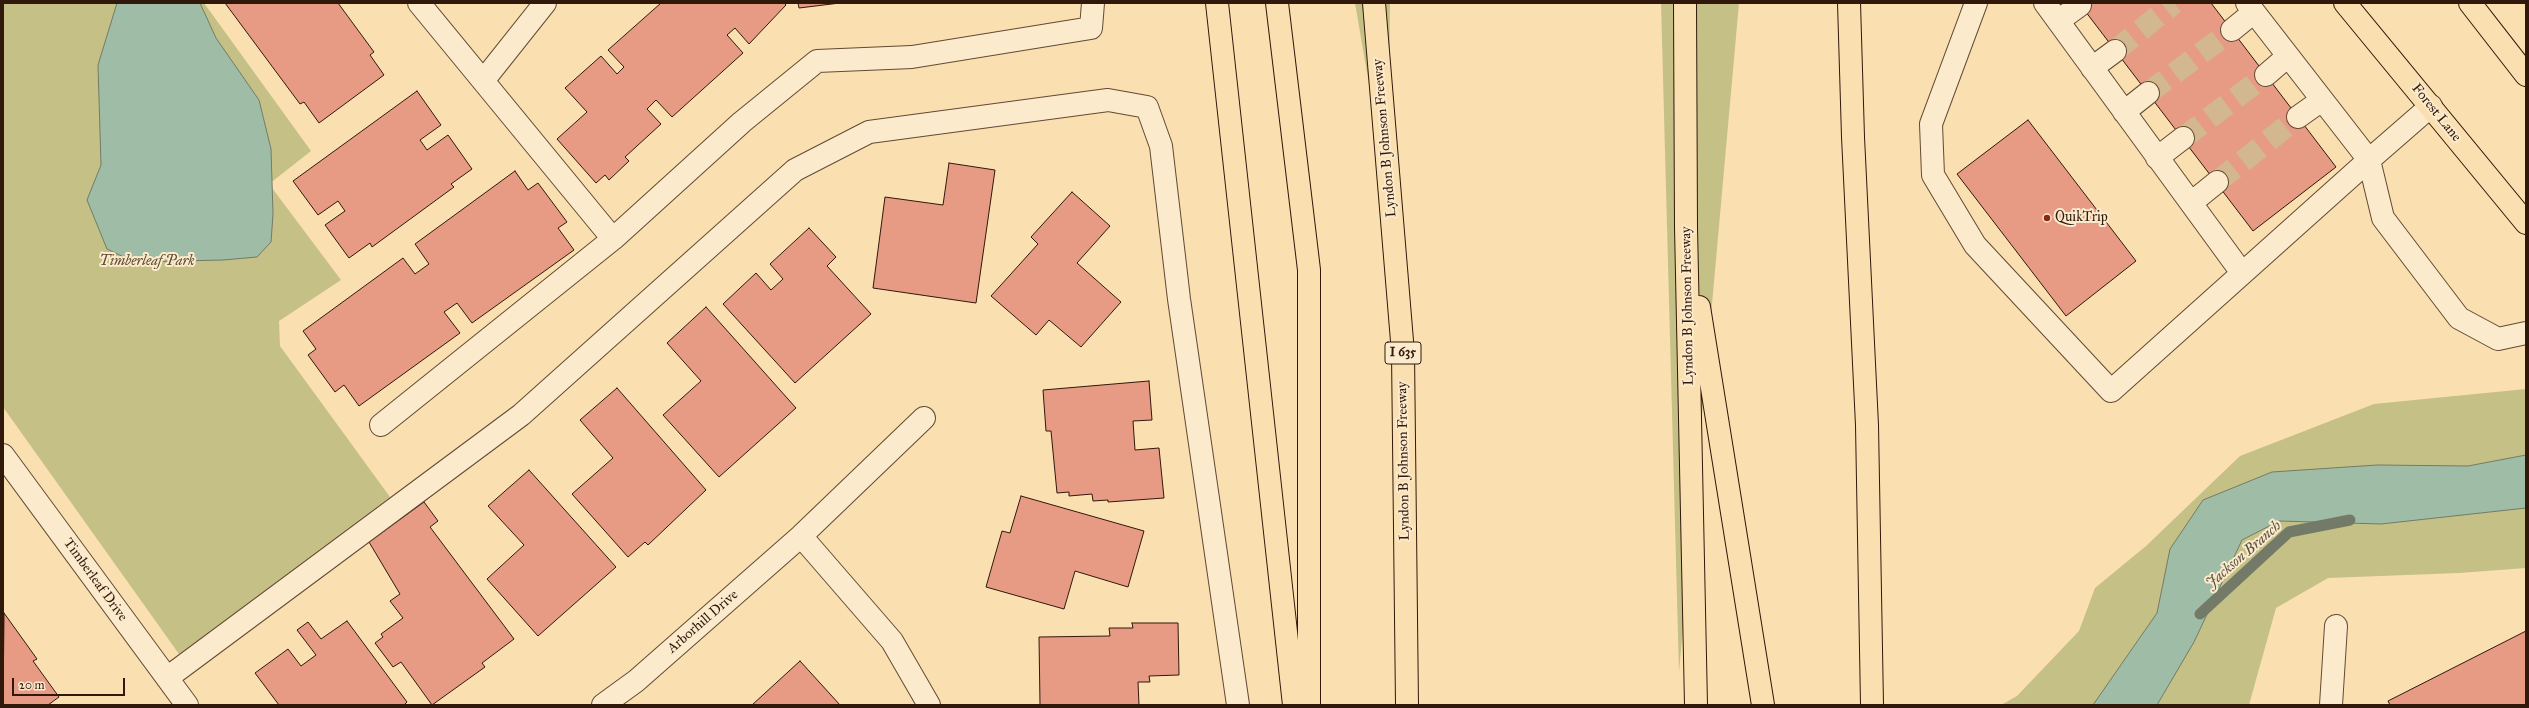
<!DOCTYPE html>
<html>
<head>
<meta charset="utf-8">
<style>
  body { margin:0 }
  #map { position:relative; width:2529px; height:708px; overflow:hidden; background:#fadfb0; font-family:"IM FELL Great Primer",serif }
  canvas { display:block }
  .frame { position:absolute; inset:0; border:4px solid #30180b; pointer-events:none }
  .scale { position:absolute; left:12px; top:678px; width:113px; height:18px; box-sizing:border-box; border:2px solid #30180b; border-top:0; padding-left:5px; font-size:12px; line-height:14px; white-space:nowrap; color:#30180b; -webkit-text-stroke:3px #fceacc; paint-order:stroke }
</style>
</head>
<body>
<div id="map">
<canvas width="2529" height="708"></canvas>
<div class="frame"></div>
<div class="scale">20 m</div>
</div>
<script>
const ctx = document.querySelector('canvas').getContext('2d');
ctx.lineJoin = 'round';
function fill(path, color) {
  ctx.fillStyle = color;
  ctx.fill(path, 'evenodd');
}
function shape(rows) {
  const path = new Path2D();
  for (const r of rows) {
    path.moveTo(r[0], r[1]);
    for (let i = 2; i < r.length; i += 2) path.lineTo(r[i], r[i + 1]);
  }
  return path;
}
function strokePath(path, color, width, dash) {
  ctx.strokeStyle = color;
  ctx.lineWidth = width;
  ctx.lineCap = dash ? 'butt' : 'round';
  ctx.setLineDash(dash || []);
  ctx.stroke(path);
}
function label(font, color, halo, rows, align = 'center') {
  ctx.font = font + ' "IM FELL Great Primer",serif';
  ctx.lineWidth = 4;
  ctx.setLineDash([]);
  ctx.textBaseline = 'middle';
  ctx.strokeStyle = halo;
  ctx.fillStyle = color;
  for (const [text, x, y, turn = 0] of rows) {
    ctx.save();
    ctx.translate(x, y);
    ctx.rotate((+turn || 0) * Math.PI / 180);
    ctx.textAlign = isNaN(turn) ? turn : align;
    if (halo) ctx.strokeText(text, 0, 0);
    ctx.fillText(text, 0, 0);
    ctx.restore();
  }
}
fill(shape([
  [3,3,204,3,311,151,269,184,341,280,279,321,280,346,390,497,179,654,3,407],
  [1355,3,1390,3,1388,195],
  [1661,3,1739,3,1679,672],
  [2526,389,2526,568,2459,573,2328,578,2276,608,2249,705,2001,705,2017,696,2079,631,2095,588,2146,546,2240,456,2374,404]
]), '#c5c086');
const water = shape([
  [117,3,200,3,216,38,259,100,271,149,273,214,271,242,257,257,223,260,134,262,107,249,87,200,101,165,98,65,117,3],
  [2526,455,2526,508,2381,524,2279,521,2242,540,2194,642,2157,705,2093,705,2157,613,2170,549,2203,500,2272,472,2377,465,2468,466,2526,455]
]);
fill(water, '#9fbda6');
strokePath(water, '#737b68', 1);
strokePath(shape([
  [2200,614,2289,532,2350,520]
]), '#737b68', 11);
const building = shape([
  [225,3,338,3,374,52,370,55,384,75,319,123,304,102,300,104,225,3],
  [661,3,784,3,786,5,749,44,735,28,727,35,743,53,672,117,656,100,647,109,661,124,625,157,629,161,609,180,605,175,596,183,557,139,587,112,565,88,601,56,617,74,624,67,608,50,661,3],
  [798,3,840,3,799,8,798,3],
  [2079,3,2211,3,2336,167,2253,231,2079,3],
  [417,91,441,125,420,140,427,150,448,135,472,169,451,184,454,187,372,247,370,243,349,258,325,225,345,211,338,201,318,215,293,181,417,91],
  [2028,120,2136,261,2066,316,1957,174,2028,120],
  [949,163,995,170,976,303,873,288,885,197,943,205,949,163],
  [515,171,528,190,538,183,567,222,558,228,574,250,472,323,457,303,444,312,460,333,359,406,344,385,335,392,308,355,316,349,303,331,403,258,415,274,429,264,415,244,515,171],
  [1072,192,1110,226,1077,263,1121,302,1081,347,1049,320,1036,335,991,296,1038,244,1031,237,1072,192],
  [809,228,836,257,827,266,871,314,795,383,723,304,756,273,771,290,783,279,770,264,809,228],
  [706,307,796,408,719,477,663,415,701,381,667,343,706,307],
  [1149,381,1152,420,1133,421,1135,450,1159,448,1164,498,1108,502,1108,500,1093,501,1092,494,1069,496,1069,492,1057,493,1051,431,1046,431,1043,390,1149,381],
  [617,388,706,490,648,545,645,542,628,557,572,494,613,458,580,420,617,388],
  [529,470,616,567,538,636,487,579,524,545,488,506,529,470],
  [1021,496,1144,531,1128,587,1075,571,1064,609,986,587,1002,531,1010,533,1021,496],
  [424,502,438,521,430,527,514,639,482,663,485,667,432,705,401,662,393,667,375,643,383,637,381,634,403,618,390,601,400,594,369,542,424,502],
  [4,613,37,659,33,661,59,697,48,705,3,705,4,613],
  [347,621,407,702,404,705,279,705,255,673,288,649,301,666,316,655,297,630,308,622,321,639,347,621],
  [1132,623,1178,623,1179,675,1149,676,1150,682,1138,682,1139,705,1040,705,1039,637,1110,636,1109,628,1133,628,1132,623],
  [2526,631,2526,705,2390,705,2388,701,2526,631],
  [800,661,840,705,752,705,800,661]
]);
fill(building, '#e79b84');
strokePath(building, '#30180b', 1);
strokePath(shape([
  [2115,51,2174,3],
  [2148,93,2232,30],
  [2183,138,2266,75],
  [2217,182,2298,117]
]), '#d2b78f', 22, [22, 11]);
const minor = shape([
  [419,3,613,239,742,122,817,61,912,57,1091,28,1093,3],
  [1976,3,1931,124,1933,175,1975,245,2111,391,2369,160,2247,3],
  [2045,3,2242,273],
  [2058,21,2080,5],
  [2232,30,2254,12],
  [2092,68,2115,51],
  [2266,75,2288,56],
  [483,81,545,3],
  [2431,106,2369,160,2383,218,2459,318,2498,339,2526,333],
  [2124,112,2148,93],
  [2298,117,2322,100],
  [2157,158,2183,138],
  [2191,203,2217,182],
  [381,425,613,239],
  [3,455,187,705],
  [801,536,892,641,929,705],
  [167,678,521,415,795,170,869,132,1108,100,1147,107,1161,146,1179,299,1238,705],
  [603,705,636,681,801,536,924,418],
  [2331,705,2336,626]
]);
const major = shape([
  [1217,3,1294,705],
  [1849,3,1853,137,1867,425,1872,705],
  [2345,3,2526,223],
  [2470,3,2526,75]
]);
const highway = shape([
  [1277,3,1309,270,1309,705],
  [1374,3,1403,353,1407,705],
  [1685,3,1686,227,1696,705],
  [1699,307,1763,705]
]);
strokePath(minor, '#624a34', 24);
strokePath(major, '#30180b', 24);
strokePath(highway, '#30180b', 24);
strokePath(minor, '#fceacc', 22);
strokePath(major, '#fadfb0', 22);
strokePath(highway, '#fadfb0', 22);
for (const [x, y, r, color] of [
  [2047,218,4,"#8f2418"]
]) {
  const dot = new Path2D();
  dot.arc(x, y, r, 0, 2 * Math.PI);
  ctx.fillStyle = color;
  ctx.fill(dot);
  strokePath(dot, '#fceacc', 1.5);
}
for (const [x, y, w] of [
  [1403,353,36]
]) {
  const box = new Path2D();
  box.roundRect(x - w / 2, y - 11, w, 22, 3);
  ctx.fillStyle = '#fceacc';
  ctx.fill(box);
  strokePath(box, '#30180b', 1);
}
label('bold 13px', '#30180b', null, [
  ["I 635",1403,353]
]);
label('14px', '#30180b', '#fceacc', [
  ["Forest Lane",2436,113,51],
  ["Lyndon B Johnson Freeway",1385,138,-95],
  ["Lyndon B Johnson Freeway",1688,306,-91],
  ["Lyndon B Johnson Freeway",1404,461,-91],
  ["Timberleaf Drive",95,580,54],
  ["Arborhill Drive",703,622,-41]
]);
label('14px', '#30180b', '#fceacc', [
  ["QuikTrip",2055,218]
], 'left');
label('italic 14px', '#5d4a30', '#fceacc', [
  ["Timberleaf Park",147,262]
]);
label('italic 15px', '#575241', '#fceacc', [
  ["Jackson Branch",2244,555,-41]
]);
</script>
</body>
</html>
